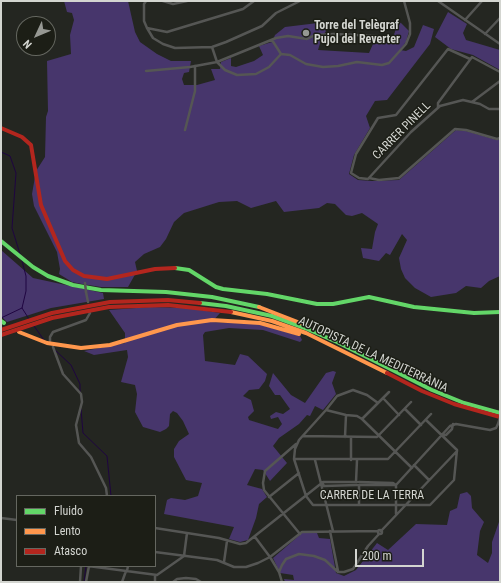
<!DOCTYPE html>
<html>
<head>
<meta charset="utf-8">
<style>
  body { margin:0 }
  #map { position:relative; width:501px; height:583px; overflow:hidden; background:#242621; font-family:"Roboto Condensed",sans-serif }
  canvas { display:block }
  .frame { position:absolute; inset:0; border:2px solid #d3d5d0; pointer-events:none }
  .legend { position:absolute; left:16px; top:495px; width:140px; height:72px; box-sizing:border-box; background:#1c1e16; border:1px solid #656760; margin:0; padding:5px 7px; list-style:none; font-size:12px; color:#d3d5d0 }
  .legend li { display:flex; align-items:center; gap:8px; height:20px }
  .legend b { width:20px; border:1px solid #656760 }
  .north { position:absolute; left:16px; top:16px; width:40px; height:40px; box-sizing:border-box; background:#1c1e16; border:1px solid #656760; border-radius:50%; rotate:226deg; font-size:11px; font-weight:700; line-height:16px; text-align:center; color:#d3d5d0 }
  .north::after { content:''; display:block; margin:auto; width:14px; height:18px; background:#969893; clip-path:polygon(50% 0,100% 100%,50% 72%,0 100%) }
  .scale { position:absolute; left:355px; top:549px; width:69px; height:18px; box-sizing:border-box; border:2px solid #d3d5d0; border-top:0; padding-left:5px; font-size:12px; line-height:14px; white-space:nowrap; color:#d3d5d0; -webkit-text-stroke:3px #1c1e16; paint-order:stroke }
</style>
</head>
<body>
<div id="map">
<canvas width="501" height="583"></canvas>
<div class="frame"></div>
<ul class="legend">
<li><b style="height:5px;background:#63d668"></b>Fluido</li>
<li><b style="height:5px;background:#ff974d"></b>Lento</li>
<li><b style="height:5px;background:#b3261e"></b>Atasco</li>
</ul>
<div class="north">N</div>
<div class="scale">200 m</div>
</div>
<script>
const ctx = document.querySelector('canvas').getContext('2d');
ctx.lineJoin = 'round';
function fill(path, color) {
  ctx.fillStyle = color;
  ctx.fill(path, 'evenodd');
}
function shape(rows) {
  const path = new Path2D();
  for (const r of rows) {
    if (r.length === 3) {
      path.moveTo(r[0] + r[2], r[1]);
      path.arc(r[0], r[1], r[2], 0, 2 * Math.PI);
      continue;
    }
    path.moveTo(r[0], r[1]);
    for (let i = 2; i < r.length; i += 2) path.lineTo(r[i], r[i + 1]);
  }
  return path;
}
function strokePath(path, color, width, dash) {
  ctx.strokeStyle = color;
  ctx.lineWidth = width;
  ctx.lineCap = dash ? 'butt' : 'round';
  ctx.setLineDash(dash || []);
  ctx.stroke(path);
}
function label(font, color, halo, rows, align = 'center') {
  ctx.font = font + ' "Roboto Condensed",sans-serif';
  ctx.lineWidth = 3;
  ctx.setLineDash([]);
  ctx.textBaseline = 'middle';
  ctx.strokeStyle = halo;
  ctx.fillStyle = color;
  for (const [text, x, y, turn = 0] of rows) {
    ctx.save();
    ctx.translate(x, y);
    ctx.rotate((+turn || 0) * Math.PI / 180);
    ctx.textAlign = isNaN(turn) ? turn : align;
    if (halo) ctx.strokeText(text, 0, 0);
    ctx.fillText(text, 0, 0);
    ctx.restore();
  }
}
fill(shape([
  [64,1,128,1,135,32,140,42,157,54,171,61,191,61,189,72,184,73,182,79,184,85,197,85,215,80,211,69,220,69,221,62,231,58,231,66,236,67,254,61,263,55,259,46,272,42,275,35,285,27,326,22,326,31,322,37,318,50,369,53,373,44,390,43,395,32,395,21,401,23,409,31,406,42,400,50,406,51,414,47,423,25,434,29,430,44,387,100,375,101,366,116,370,128,354,155,349,174,358,180,372,181,399,180,456,130,466,131,497,140,500,139,500,276,489,281,481,288,466,286,456,293,431,297,415,288,405,278,401,269,399,258,407,240,402,234,390,255,386,253,379,261,363,258,361,248,372,249,375,232,378,224,362,213,352,216,346,215,335,204,327,203,319,208,284,212,276,201,251,208,237,201,219,202,184,213,174,222,166,239,160,247,144,254,135,262,137,271,128,287,101,287,82,284,72,282,59,274,60,269,57,252,34,206,32,194,36,171,45,157,46,117,48,111,47,61,71,54,70,35,74,20,72,13,67,12],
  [448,12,467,24,463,33,466,40,500,50,500,70,473,55,451,49,435,37],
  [1,250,33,278,103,293,104,299,51,308,7,322,1,316],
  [150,307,188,308,220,313,212,322,258,324,300,336,302,340,300,342,263,330,229,328,205,332,203,335,205,361,235,365,240,354,248,356,267,374,265,381,259,389,249,390,243,396,251,400,254,411,248,417,249,420,278,429,282,424,278,417,271,419,270,416,276,412,283,414,290,409,280,395,275,395,269,386,273,373,291,395,305,403,326,373,333,371,336,372,332,383,336,394,323,410,315,406,310,416,307,415,299,424,279,438,273,446,287,463,270,481,263,470,255,469,247,485,262,489,267,497,259,504,256,518,248,540,240,542,229,539,234,527,164,514,167,500,171,498,185,500,198,496,202,483,186,480,174,457,174,449,179,441,189,434,183,421,177,413,173,411,170,414,169,426,166,429,160,432,143,427,135,412,137,394,135,385,121,382,128,357,127,350,94,355,84,351,125,343,125,333,109,310],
  [467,492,471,496,472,508,484,522,480,531,477,555,488,563,492,553,492,542,500,519,500,582,285,582,284,579,294,580,293,575,280,573,273,558,302,533,317,533,319,538,330,539,336,573,344,576,356,570,377,543,388,550,416,524,447,525,450,511,457,508,460,494]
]), '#47366c');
strokePath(shape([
  [1,152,10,156,16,173,12,228,20,254],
  [22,261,26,276,26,291,22,308,29,319],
  [1,318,22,308],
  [34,326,44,340],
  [55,350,71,365,80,384,80,392],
  [81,409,83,433,107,456,111,496],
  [84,582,86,566]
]), '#1f0541', 1);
strokePath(shape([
  [146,1,144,4,144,21,147,28,153,38,163,44,175,48,212,47,226,42,262,26,276,13,300,1],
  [163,1,173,4,187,1],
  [438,1,500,44],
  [465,20,482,1],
  [147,28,167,32,243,9,254,1],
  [485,34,500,18],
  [272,40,281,54],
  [212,47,217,62,225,70,237,75,256,74,269,67,281,54],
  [281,54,290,55,306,64,323,67,338,66,357,62,382,65,389,63,406,44,410,34,410,23,404,1],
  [470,59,448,49,396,115,378,118,356,154,351,173,359,178,368,179,411,132,440,106,463,100,480,104,489,109,500,109],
  [146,71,190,67,217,62,276,38,288,36,307,39,315,35,334,34,377,36],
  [472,102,500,81],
  [438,108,438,103,472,57,500,72],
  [185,130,195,91,195,66],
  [369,178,379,180,399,178,455,129,466,130,497,139,500,138],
  [86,292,88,302],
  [50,342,50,337,53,332,86,320,90,313],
  [53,347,63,374,81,394,82,402,76,425,79,443,91,457,106,488,107,496],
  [383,398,399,415],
  [378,403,367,395,353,390,337,396,326,410,299,440,295,449,294,459,306,496,313,505,430,505,454,480,457,450,426,420],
  [405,409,421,425],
  [326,410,346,415,357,416,362,419,389,392],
  [362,419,412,468],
  [443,435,446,435,452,429,453,424],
  [303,436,377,437,411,402],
  [345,437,346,415],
  [296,444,265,471,263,483,264,490,300,534],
  [294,459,388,459,431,414],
  [315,460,333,531],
  [351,460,351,437],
  [414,465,429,480],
  [356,482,357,460],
  [359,482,393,483,396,485],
  [323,484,324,486,357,485],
  [359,485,396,485],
  [269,497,299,473],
  [359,505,359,486],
  [396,514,396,485,450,426,456,424,490,430,496,428,498,424],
  [1,518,17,520],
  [155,528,219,538,240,544,246,543,323,482,357,482],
  [380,532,2],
  [330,531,338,571],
  [381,531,457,451],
  [255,537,270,557,279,572],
  [155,552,217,560,234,567,246,567,258,563,270,557,302,532,378,531],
  [224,562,227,541],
  [88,566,157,575,184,556,187,533],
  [127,571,128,566],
  [80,582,81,566],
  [86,582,89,566],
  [122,582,126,571],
  [155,582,155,575],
  [173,582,177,579,186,578,196,579,201,582],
  [282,582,279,572,282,565,286,559,299,554,314,556,325,560,338,572,344,572,353,569,368,546,379,534]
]), '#555654', 2.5);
strokePath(shape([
  [1,241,33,267,48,276,73,285,101,290,166,292,212,297,259,307],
  [175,268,189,270,216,287,223,289,267,294,317,304,333,304,369,297,414,307,474,313,500,312],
  [200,303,226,306,272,316,305,328,337,342,432,390,464,403,500,413],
  [1,321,4,323]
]), '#63d668', 4);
strokePath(shape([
  [259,307,308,326],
  [231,312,272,321,306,333,387,373],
  [19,332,47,343,81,348,110,345,177,325,212,320,260,323,299,334]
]), '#ff974d', 4);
strokePath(shape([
  [1,128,22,137,31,145,41,205,65,261,73,270,84,276,107,279,155,269,175,268],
  [1,330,52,313,110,302,168,300,200,303],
  [1,335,52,318,109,307,168,305,231,312],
  [387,373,422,391,454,404,500,417]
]), '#b3261e', 4);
strokePath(shape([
  [85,283,86,292],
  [498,424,500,417]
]), '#555654', 2.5);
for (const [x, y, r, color] of [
  [306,33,4,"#969893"]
]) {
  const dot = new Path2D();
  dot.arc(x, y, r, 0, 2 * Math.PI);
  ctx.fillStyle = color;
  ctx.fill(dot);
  strokePath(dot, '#1c1e16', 1.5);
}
label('bold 12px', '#d3d5d0', '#1c1e16', [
  ["Torre del Telègraf",314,26],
  ["Pujol del Reverter",314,40]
], 'left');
label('12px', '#d3d5d0', '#1c1e16', [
  ["CARRER PINELL",402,131,-45],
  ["AUTOPISTA DE LA MEDITERRÀNIA",373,355,25],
  ["CARRER DE LA TERRA",372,496]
]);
</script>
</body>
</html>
